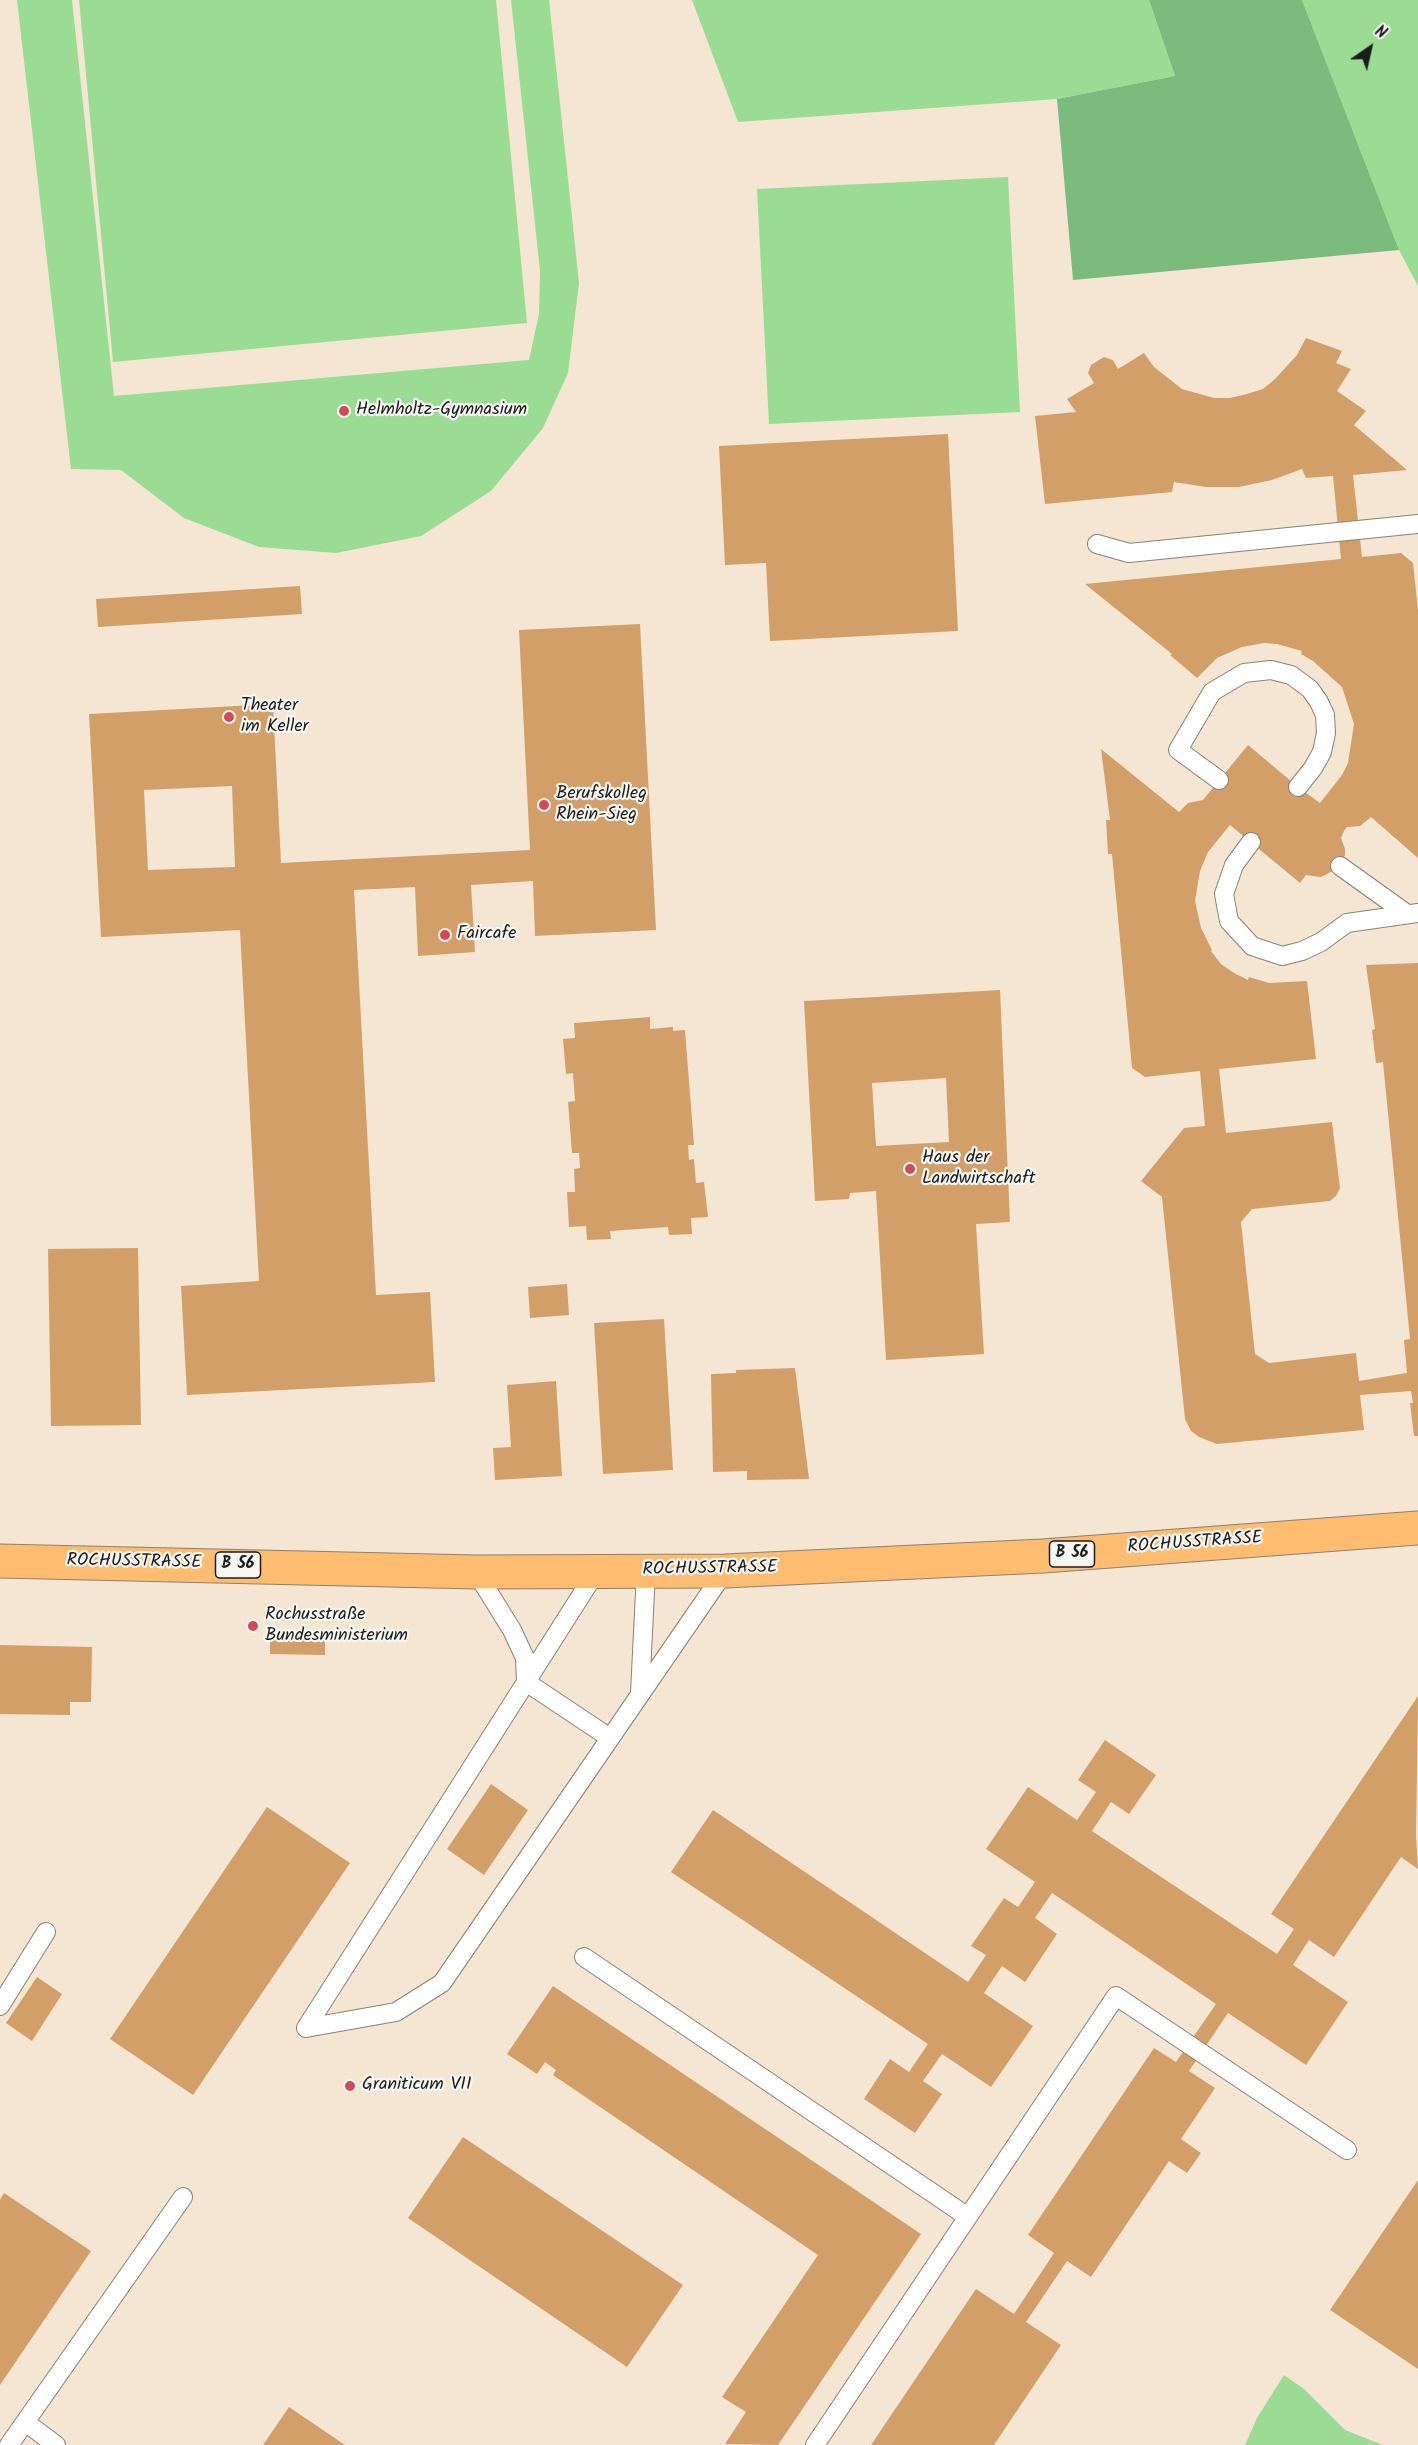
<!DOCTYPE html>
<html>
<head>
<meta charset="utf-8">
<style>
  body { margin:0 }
  #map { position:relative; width:1418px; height:2445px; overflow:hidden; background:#f4e6d3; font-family:Kalam,sans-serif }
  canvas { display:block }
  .north { position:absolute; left:1340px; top:18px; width:60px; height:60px; -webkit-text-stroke:4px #f6f6f2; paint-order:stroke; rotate:34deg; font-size:16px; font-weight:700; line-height:24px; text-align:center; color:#1c1c1c }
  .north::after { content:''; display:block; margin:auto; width:21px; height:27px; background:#1c1c1c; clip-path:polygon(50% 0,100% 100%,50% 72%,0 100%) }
</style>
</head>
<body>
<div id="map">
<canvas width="1418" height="2445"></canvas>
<div class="north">N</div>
</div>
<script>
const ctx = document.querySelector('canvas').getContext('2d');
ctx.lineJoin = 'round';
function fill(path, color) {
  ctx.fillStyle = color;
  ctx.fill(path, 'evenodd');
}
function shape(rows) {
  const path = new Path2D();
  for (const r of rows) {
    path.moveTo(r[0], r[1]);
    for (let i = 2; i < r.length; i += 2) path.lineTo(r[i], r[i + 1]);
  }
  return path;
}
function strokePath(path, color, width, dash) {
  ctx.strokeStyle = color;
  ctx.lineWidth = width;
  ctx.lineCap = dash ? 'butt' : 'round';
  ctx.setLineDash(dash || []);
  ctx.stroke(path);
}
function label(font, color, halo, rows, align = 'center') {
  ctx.font = font + ' Kalam,sans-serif';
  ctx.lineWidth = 4.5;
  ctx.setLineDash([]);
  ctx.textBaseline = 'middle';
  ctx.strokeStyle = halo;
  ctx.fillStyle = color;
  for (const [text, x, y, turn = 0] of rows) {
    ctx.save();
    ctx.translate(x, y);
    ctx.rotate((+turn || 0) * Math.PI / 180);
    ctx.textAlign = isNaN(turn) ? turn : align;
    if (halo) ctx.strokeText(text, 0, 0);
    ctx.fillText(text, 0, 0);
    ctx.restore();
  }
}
fill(shape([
  [17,0,72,0,114,396,529,360,539,314,540,271,511,0,549,0,579,283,568,373,543,428,491,491,421,536,336,553,259,547,184,518,121,470,71,469],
  [79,0,496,0,527,323,113,362],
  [692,0,1149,0,1175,76,1057,99,738,122],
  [1302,0,1418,0,1418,286,1399,250],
  [1008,177,1020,412,769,424,757,189],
  [1284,2375,1304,2389,1345,2430,1383,2445,1245,2445,1257,2418]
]), '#9adc94');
fill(shape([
  [1149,0,1302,0,1399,250,1073,280,1057,99,1175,76]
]), '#7bbc7e');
fill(shape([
  [1306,338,1342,351,1336,363,1351,369,1337,391,1366,411,1354,425,1407,470,1353,475,1362,557,1401,553,1413,563,1418,610,1418,858,1371,817,1360,826,1347,827,1344,831,1341,838,1345,849,1345,855,1339,868,1321,877,1306,875,1300,883,1230,825,1208,852,1200,871,1195,901,1201,928,1212,950,1211,951,1221,964,1234,973,1248,980,1249,977,1269,983,1307,981,1316,1059,1219,1069,1226,1133,1332,1122,1340,1188,1336,1196,1330,1201,1252,1209,1241,1222,1255,1354,1269,1363,1356,1353,1359,1381,1407,1373,1404,1340,1410,1339,1383,1062,1376,1063,1372,1030,1375,1029,1366,965,1418,963,1418,1436,1414,1436,1410,1403,1413,1403,1411,1391,1360,1395,1364,1430,1217,1444,1199,1437,1191,1431,1185,1419,1162,1197,1141,1181,1184,1128,1205,1126,1200,1071,1145,1077,1132,1068,1112,854,1108,854,1106,820,1110,820,1101,749,1179,812,1188,803,1203,800,1248,745,1298,787,1320,803,1342,775,1348,763,1354,724,1342,687,1313,661,1301,654,1302,651,1277,644,1264,643,1242,647,1217,658,1197,678,1170,655,1172,654,1085,584,1341,559,1333,476,1306,478,1302,469,1272,480,1239,487,1206,487,1174,482,1172,492,1045,504,1035,416,1076,412,1067,399,1094,383,1088,373,1091,365,1104,357,1113,360,1118,369,1144,353,1154,367,1182,389,1214,398,1230,398,1247,394,1263,389,1275,379,1297,355],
  [948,434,958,631,770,641,766,563,725,565,719,446],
  [300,586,302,614,98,627,96,599],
  [640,624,656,930,535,936,533,881,471,885,475,952,418,956,415,887,354,890,376,1295,430,1292,435,1382,187,1395,181,1286,259,1281,240,930,101,937,89,714,273,704,281,863,530,850,519,630],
  [232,786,235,867,148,870,144,790],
  [1000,990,1010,1222,976,1224,984,1354,886,1360,876,1191,850,1193,849,1199,815,1201,804,1001],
  [946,1078,949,1142,876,1146,872,1083],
  [650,1017,650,1029,673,1027,673,1031,685,1030,694,1145,688,1145,689,1160,694,1159,696,1183,704,1182,708,1217,691,1218,692,1234,669,1235,668,1227,610,1231,611,1239,587,1240,586,1226,569,1227,567,1192,575,1192,574,1169,580,1168,579,1153,572,1153,568,1102,575,1101,573,1073,566,1074,563,1039,575,1038,574,1023],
  [138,1248,141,1425,51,1426,48,1249],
  [567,1284,569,1315,530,1318,528,1287],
  [664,1319,673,1470,603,1474,594,1323],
  [795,1368,809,1479,747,1480,747,1471,713,1472,711,1374,736,1373,736,1370],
  [556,1381,562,1476,495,1480,493,1448,511,1447,507,1385],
  [270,1638,325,1638,325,1655,270,1654],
  [0,1645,92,1647,91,1702,70,1702,70,1715,0,1714],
  [1418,1696,1416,1835,1418,1869,1401,1857,1334,1957,1309,1940,1293,1965,1348,2002,1306,2065,1228,2013,1189,2071,1215,2088,1181,2139,1201,2153,1187,2173,1169,2161,1091,2277,1067,2261,1026,2322,1061,2345,994,2445,871,2445,976,2289,1014,2314,1054,2253,1028,2235,1154,2048,1176,2062,1216,2004,1052,1893,1035,1918,1057,1934,1025,1982,1002,1966,984,1993,1033,2026,991,2087,942,2054,923,2081,942,2094,915,2133,864,2099,890,2059,909,2072,928,2044,671,1872,713,1810,968,1982,986,1955,971,1946,1004,1898,1018,1907,1035,1882,986,1849,1028,1787,1077,1820,1096,1792,1078,1780,1105,1740,1156,1775,1129,1814,1111,1802,1092,1831,1277,1954,1294,1929,1271,1914],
  [491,1784,528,1810,484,1875,447,1849],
  [267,1807,350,1863,193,2095,110,2039],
  [37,1977,62,1994,32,2041,6,2023],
  [553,1986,921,2234,778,2445,725,2444,746,2412,722,2397,818,2255,553,2075,556,2070,545,2062,537,2074,507,2054],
  [463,2137,683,2285,627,2367,408,2218],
  [1418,2180,1418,2369,1330,2310],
  [4,2193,91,2251,0,2385,0,2200],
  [289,2407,345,2445,263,2445]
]), '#d29f69');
const service = shape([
  [1097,544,1129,553,1418,524],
  [1219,780,1178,750,1212,692,1244,673,1271,670,1291,675,1310,689,1319,702,1325,715,1326,733,1322,752,1313,768,1298,787],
  [1251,842,1234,865,1224,894,1229,921,1252,946,1282,956,1302,951,1321,942,1347,923,1418,913],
  [1340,866,1407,914],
  [476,1572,512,1630,525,1658,526,1682,610,1738],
  [640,1693,646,1572],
  [584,1957,968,2217],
  [0,2006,46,1932],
  [306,2028,396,2012,442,1983,725,1571],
  [306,2028,596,1572],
  [25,2422,56,2445],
  [9,2445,183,2197],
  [815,2445,1116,1996,1347,2150]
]);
const primary = shape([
  [0,1561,476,1572,725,1571,1043,1556,1418,1528]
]);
strokePath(service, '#888178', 20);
strokePath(primary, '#888178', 35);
strokePath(service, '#fff', 18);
strokePath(primary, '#febc71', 33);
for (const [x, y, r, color] of [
  [344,411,6,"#d1495b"],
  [229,717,6,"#d1495b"],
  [544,805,6,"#d1495b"],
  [445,935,6,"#d1495b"],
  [910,1169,6,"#d1495b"],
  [253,1626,6,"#d1495b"],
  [350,2086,6,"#d1495b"]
]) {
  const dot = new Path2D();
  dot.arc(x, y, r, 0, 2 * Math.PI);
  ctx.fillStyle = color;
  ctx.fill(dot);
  strokePath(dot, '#f6f6f2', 2);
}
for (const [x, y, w] of [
  [1072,1554,45],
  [238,1565,45]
]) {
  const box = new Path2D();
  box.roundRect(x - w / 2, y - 13, w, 26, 4.5);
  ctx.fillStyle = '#f6f6f2';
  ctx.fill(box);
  strokePath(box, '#1c1c1c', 1.5);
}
label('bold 16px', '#1c1c1c', null, [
  ["B 56",1072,1554],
  ["B 56",238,1565]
]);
label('18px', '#1c1c1c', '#f6f6f2', [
  ["Helmholtz-Gymnasium",356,411],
  ["Theater",241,707],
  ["im Keller",241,728],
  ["Berufskolleg",556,795],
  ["Rhein-Sieg",556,816],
  ["Faircafe",457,935],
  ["Haus der",922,1159],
  ["Landwirtschaft",922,1180],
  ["Rochusstraße",265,1616],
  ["Bundesministerium",265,1637],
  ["Graniticum VII",362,2086]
], 'left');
label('18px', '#1c1c1c', '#f6f6f2', [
  ["ROCHUSSTRASSE",1195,1544,-4],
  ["ROCHUSSTRASSE",134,1563,1],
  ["ROCHUSSTRASSE",710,1570,-1]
]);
</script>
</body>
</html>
